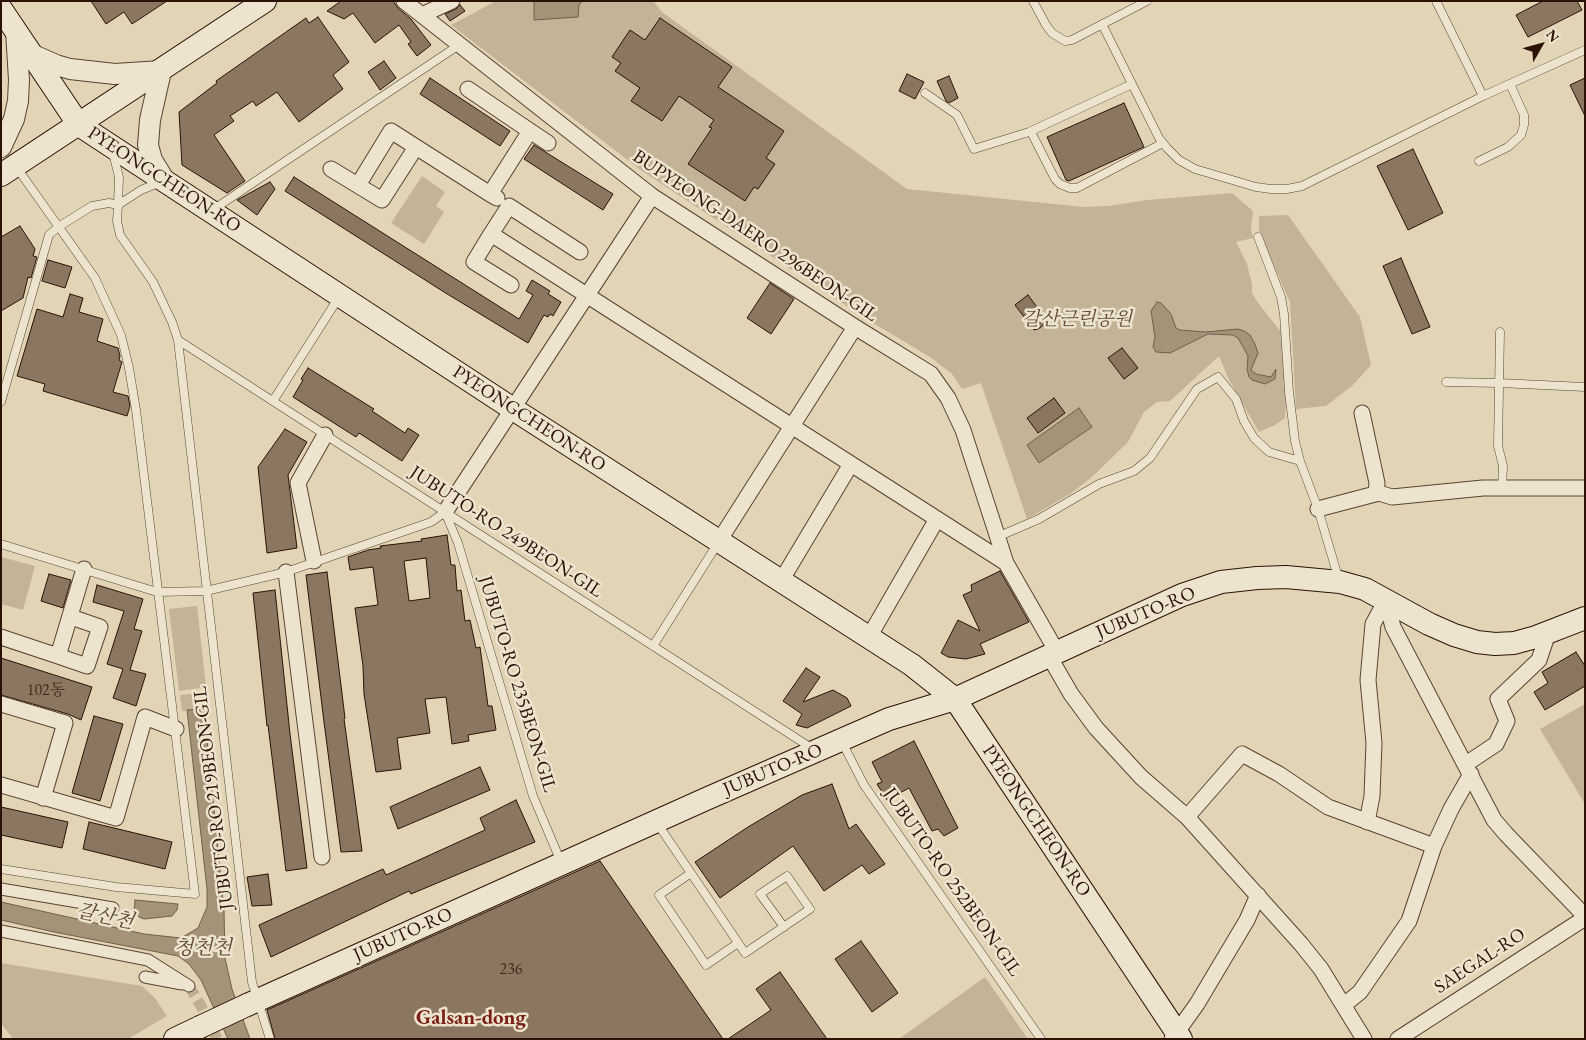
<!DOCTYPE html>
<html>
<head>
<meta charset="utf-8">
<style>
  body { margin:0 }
  #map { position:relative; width:1586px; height:1040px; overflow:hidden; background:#e2d5b5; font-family:"EB Garamond",serif }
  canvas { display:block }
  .frame { position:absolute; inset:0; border:2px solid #2c1105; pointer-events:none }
  .north { position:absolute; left:1516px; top:20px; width:50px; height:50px; -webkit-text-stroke:4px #ece4cf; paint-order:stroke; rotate:52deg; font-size:14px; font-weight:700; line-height:20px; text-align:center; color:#2c1105 }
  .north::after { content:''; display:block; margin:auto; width:18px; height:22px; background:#2c1105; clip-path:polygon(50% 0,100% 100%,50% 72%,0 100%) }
</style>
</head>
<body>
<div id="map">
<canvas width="1586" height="1040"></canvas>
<div class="frame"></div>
<div class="north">N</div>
</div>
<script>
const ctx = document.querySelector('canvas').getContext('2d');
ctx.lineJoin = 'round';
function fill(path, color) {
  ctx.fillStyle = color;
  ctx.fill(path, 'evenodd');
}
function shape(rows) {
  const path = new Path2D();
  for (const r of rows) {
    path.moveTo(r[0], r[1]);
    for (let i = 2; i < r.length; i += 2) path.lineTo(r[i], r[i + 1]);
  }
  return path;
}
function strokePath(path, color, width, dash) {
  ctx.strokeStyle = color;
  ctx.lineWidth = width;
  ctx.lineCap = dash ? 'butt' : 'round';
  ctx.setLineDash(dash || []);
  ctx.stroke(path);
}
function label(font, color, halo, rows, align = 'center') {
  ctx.font = font + ' "EB Garamond","Noto Serif KR",serif';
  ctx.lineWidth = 5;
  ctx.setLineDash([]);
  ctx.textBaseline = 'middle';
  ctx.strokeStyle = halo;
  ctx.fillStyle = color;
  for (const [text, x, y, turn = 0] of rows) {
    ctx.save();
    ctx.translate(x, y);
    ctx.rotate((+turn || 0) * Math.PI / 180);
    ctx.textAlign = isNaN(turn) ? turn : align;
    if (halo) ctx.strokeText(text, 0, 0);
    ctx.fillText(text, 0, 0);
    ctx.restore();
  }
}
fill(shape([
  [496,1,653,1,662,12,907,189,1084,207,1108,206,1147,200,1232,193,1253,211,1251,229,1253,238,1236,242,1247,264,1252,284,1252,293,1259,304,1281,332,1286,403,1285,418,1275,425,1259,432,1229,380,1219,356,1170,401,1157,402,1144,412,1128,442,1092,477,1070,494,1027,519,981,383,962,389,952,374,930,357,868,320,642,171,451,25],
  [422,176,445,192,436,206,444,212,424,244,391,223],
  [1288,215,1360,317,1371,365,1353,385,1326,406,1296,409,1290,302,1259,232,1259,216],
  [1,557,35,566,23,610,1,604],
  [197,606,206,687,179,691,169,609],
  [207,692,208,708,182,711,180,695],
  [1585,704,1585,804,1540,729],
  [1,963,142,986,155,998,167,1016,128,1039,13,1039,1,1023],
  [985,977,1028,1039,899,1039]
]), '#c3b497');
const water = shape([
  [534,1,582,1,579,5,578,17,534,20,534,1],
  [1157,302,1161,303,1171,314,1176,328,1180,330,1206,332,1238,329,1244,331,1250,335,1255,344,1258,353,1251,370,1256,374,1271,377,1276,369,1275,379,1265,384,1252,380,1249,377,1247,369,1248,356,1238,338,1233,335,1208,334,1170,353,1156,352,1153,347,1155,337,1151,311,1157,302],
  [1079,408,1092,427,1039,463,1027,445,1079,408],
  [204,709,224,910,225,958,232,989,250,1039,228,1039,201,980,189,964,178,956,54,932,1,920,1,902,144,934,181,938,198,928,207,907,207,889,187,710,204,709],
  [135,900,178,904,177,910,172,916,144,919,139,917,134,911,135,900]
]);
fill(water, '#a49279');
strokePath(water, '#745e4b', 1);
const building = shape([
  [91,1,167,1,132,24,124,12,106,24,91,1],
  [341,1,393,1,398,8,411,19,431,45,417,56,408,44,411,42,399,25,375,43,353,13,344,19,327,11,341,1],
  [1543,1,1577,1,1582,10,1528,37,1516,15,1543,1],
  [460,5,465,11,450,21,445,14,456,9,460,5],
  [318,17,349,62,333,75,343,89,299,122,277,92,256,106,253,101,230,116,234,121,214,135,245,181,227,193,182,165,179,112,217,83,216,81,306,18,309,23,318,17],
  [660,18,732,67,718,87,784,131,766,158,775,164,758,189,754,187,745,201,688,164,712,128,709,127,714,120,679,96,662,121,631,101,640,88,615,71,621,63,612,57,630,30,645,40,660,18],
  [384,61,396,78,380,90,368,72,384,61],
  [907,74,924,82,915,99,899,91,907,74],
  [949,76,958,98,949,103,946,101,937,81,949,76],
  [430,78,510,131,500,146,420,94,430,78],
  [1585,78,1585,116,1570,85,1585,78],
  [1124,103,1144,147,1069,181,1066,180,1047,137,1124,103],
  [534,145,613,194,603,210,524,159,534,145],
  [1413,149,1443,213,1408,230,1377,166,1413,149],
  [294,177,519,319,533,295,526,291,532,280,550,291,548,294,561,302,553,316,550,314,548,317,544,315,528,343,444,292,285,191,294,177],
  [270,182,275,189,257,215,237,200,270,182],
  [20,226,35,249,33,256,37,257,31,278,28,277,23,298,1,311,1,237,20,226],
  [1401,258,1430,327,1412,334,1383,266,1401,258],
  [48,260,72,267,65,288,42,281,48,260],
  [770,283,794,299,771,334,747,318,770,283],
  [70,294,83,298,79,312,103,319,97,341,118,348,120,356,119,360,122,362,113,392,128,396,130,406,127,416,43,391,45,384,17,376,37,309,63,317,70,294],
  [1028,295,1048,322,1038,329,1034,330,1015,305,1028,295],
  [1122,348,1138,368,1124,379,1108,358,1122,348],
  [308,368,374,409,372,411,405,433,408,428,419,435,402,461,359,433,356,437,293,397,303,380,301,379,308,368],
  [1054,398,1065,413,1038,433,1027,418,1054,398],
  [285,429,307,442,288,475,297,548,267,553,258,467,285,429],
  [447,535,451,565,455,565,457,591,461,590,465,621,470,620,476,648,480,647,488,706,492,706,496,730,468,735,469,741,452,744,446,697,425,699,430,733,397,738,401,769,376,772,364,694,363,666,355,608,378,605,373,567,350,570,348,557,368,550,381,548,380,546,422,541,421,539,447,535],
  [426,558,430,598,409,601,404,561,426,558],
  [1000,571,1029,622,980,644,985,654,966,659,948,657,941,653,958,620,980,631,963,595,972,591,971,585,1000,571],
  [327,572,345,718,344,719,362,851,341,852,324,722,306,575,327,572],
  [49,574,71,580,63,608,41,601,49,574],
  [97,585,143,599,134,629,142,631,130,670,146,674,136,706,113,698,123,669,107,664,124,611,93,602,97,585],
  [275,590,290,734,307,868,286,871,268,725,267,726,253,593,275,590],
  [1576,652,1585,666,1585,686,1545,710,1534,692,1548,683,1542,672,1576,652],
  [1,658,92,687,81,720,68,714,1,695,1,658],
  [806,668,820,677,803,702,833,690,847,698,851,706,807,728,796,725,802,714,783,701,806,668],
  [94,716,123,724,100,801,72,793,94,716],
  [914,741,958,828,944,836,938,829,932,831,909,788,887,800,877,784,882,782,872,762,914,741],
  [480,767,490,790,398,829,390,807,480,767],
  [832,784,849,829,856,824,885,864,869,874,862,865,824,891,793,846,720,898,695,862,748,827,802,795,832,784],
  [516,800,535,842,411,894,409,891,271,957,259,925,383,869,386,875,485,830,480,818,516,800],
  [1,807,68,822,62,848,1,835,1,807],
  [89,822,172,842,165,869,83,849,89,822],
  [600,861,723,1039,275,1039,267,1010,600,861],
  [268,874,272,905,252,906,247,877,268,874],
  [861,941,898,993,872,1012,835,959,861,941],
  [780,972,827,1039,728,1039,771,1010,756,989,780,972]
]);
fill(building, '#8b7761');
strokePath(building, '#2c1105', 1);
strokePath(shape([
  [189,986,201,1006,217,1039]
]), '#beae92', 11, [11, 5.5]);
const service = shape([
  [1033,1,1046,25,1052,33,1065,41,1072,40,1147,1],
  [1436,1,1483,96],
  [1102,24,1159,138,1167,148,1179,160,1195,169,1256,187,1271,189,1287,189,1302,186,1483,96,1585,50],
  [925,93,957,115,974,149,1029,132,1132,84],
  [1031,132,1055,179,1060,184,1070,188,1077,188,1163,143],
  [113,153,119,177,118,205,141,190,161,182],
  [1479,161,1508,147,1521,135,1524,125,1524,115,1510,84],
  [214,209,459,45],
  [1258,237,1281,297,1284,314,1289,392,1295,441,1300,461,1318,509,1339,580],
  [1500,332,1498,446,1503,466,1502,488],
  [178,340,813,749],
  [1446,382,1499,383,1585,387],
  [273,401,339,297],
  [1,402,49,235,58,227,92,206,109,203,118,205,117,221,120,235,153,282,172,322,178,340,252,982,270,1039],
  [997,537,1039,519,1099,484,1134,471,1150,458,1197,389,1218,377,1236,399,1244,421,1254,438,1269,452,1300,461],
  [1,544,157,592,206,591,286,572,431,522,445,512,458,543,533,796,561,862],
  [653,646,718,543],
  [842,742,864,785,1041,1039],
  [657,823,745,953,810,909,787,876,760,894,784,927],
  [1,869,116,887,195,894,136,410,129,368,121,335,95,278,17,168],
  [691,873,659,895,706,965,738,943]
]);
const pedestrian = shape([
  [1,889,113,908],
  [1,931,148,960,189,986],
  [145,977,182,984]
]);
const minor = shape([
  [404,1,652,196,855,327,931,374,948,398,963,430,1006,563,1057,652],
  [422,15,452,1],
  [468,89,530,131],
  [331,169,382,200,416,147,490,194],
  [358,185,391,131,416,147],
  [497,198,490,194,530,131,548,143],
  [491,234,474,262,511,285],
  [580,252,509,206,491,234,1006,563],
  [1362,413,1377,483,1376,494],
  [1318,509,1379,493,1392,497,1483,488,1585,488],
  [445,512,652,196],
  [719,541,855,327],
  [314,561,298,483,325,435],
  [286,572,322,857],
  [781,581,851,464],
  [1386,600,1393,627,1494,820,1506,834,1585,916],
  [1,637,58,656,84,569],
  [869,637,937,519],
  [58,656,87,666,100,627,71,617],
  [1049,656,1071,694,1096,728,1141,777,1187,817,1301,944,1321,969,1364,1039],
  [1,704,65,723,43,798],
  [1466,764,1496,744,1507,721,1498,699,1539,660,1548,633],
  [1,785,116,818,145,717,176,729],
  [1187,817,1242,754,1279,774,1328,807,1434,846],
  [1367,822,1372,796,1374,743,1368,680,1373,624,1386,600],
  [1344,1005,1360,992,1409,921,1434,846,1451,809,1471,774],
  [1172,1039,1197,1004,1247,920,1258,895],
  [1398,1039,1585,918]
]);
const tertiary = shape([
  [31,54,56,65,70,69,115,74,161,71,150,120,148,145,152,160,165,181],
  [1,147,14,119,18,101,19,80,16,31]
]);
const secondary = shape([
  [1,9,79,125,513,409,912,665,955,699,1181,1039],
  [1,175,265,1],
  [247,1005,706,799,889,719,955,699,1182,595,1221,582,1257,578,1286,577,1340,582,1365,589,1429,624,1454,635,1477,642,1495,644,1514,643,1536,637,1585,618],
  [175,1039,200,1027]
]);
strokePath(service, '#5a4231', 9);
strokePath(pedestrian, '#5a4231', 13);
strokePath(minor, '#5a4231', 17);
strokePath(tertiary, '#5a4231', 22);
strokePath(secondary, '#2c1105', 24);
strokePath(service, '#ece4cf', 8);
strokePath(pedestrian, '#ece4cf', 11);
strokePath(minor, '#ece4cf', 15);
strokePath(tertiary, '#ece4cf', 20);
strokePath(secondary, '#ece4cf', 22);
const secondaryBridge = shape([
  [200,1027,247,1005]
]);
strokePath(secondaryBridge, '#2c1105', 24, []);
strokePath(secondaryBridge, '#ece4cf', 22);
label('16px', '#442a1c', null, [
  ["102동",46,691],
  ["236",511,970]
]);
label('19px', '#2c1105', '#ece4cf', [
  ["PYEONGCHEON-RO",164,180,33],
  ["BUPYEONG-DAERO 296BEON-GIL",755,236,34],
  ["PYEONGCHEON-RO",529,419,33],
  ["JUBUTO-RO 249BEON-GIL",506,532,33],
  ["JUBUTO-RO",1146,613,-23],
  ["JUBUTO-RO 235BEON-GIL",517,684,73],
  ["JUBUTO-RO",773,770,-23],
  ["JUBUTO-RO 219BEON-GIL",214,798,-97],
  ["PYEONGCHEON-RO",1036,821,56],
  ["JUBUTO-RO 252BEON-GIL",952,882,55],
  ["JUBUTO-RO",403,935,-24],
  ["SAEGAL-RO",1480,961,-33]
]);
label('italic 19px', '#614a38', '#ece4cf', [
  ["갈산근린공원",1077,320]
]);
label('italic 20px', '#5c4533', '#ece4cf', [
  ["갈산천",105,917,12],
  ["청천천",203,949]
]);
label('bold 21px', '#7a1f14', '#ece4cf', [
  ["Galsan-dong",471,1018]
]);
</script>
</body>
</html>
